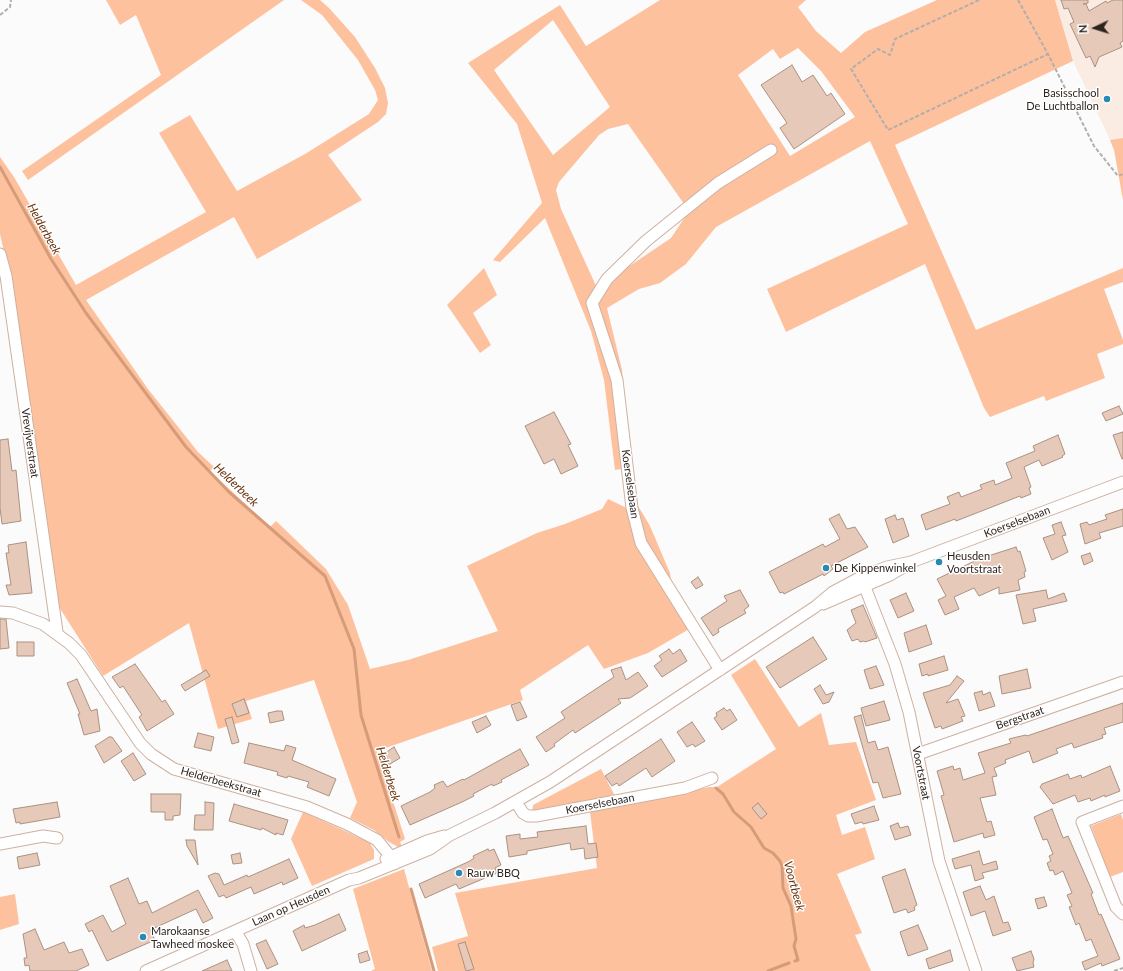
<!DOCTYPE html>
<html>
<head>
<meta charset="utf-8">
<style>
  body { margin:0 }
  #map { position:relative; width:1123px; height:971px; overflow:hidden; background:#fbfbfb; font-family:Lato,sans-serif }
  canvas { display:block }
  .north { position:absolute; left:1075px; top:8px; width:40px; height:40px; -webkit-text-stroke:3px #fff; paint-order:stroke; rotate:266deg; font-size:11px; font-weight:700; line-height:16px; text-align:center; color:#2e241e }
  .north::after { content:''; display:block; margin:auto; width:14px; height:18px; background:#2e241e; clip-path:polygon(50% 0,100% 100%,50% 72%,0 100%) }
</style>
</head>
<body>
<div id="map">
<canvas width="1123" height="971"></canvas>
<div class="north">N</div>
</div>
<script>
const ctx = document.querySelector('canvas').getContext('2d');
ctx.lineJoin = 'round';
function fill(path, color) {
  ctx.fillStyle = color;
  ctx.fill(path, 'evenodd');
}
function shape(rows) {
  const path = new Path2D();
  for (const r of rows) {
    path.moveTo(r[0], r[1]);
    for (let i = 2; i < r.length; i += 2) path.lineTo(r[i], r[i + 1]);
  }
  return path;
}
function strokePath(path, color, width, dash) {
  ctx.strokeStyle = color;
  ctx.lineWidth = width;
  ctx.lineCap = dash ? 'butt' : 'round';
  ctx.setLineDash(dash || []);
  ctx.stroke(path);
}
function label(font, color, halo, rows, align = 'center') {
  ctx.font = font + ' Lato,sans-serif';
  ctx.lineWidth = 3;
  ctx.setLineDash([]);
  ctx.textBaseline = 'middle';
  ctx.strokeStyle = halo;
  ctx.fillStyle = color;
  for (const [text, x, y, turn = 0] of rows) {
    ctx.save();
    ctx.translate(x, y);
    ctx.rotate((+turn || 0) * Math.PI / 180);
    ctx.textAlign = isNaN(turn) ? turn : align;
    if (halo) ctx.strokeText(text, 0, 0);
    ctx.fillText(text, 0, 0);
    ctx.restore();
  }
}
fill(shape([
  [1055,0,1123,0,1123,138,1110,140,1073,61]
]), '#fbece3');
fill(shape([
  [106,0,284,0,28,180,22,171,161,75,136,15,120,25],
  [301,0,320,0,329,8,355,37,375,68,385,88,388,103,386,114,378,122,328,155,362,200,257,259,234,217,86,300,148,389,198,452,214,467,210,471,270,527,276,521,326,569,348,605,370,669,408,660,498,631,467,566,537,533,565,524,602,509,608,499,635,512,634,500,643,514,650,526,670,573,672,589,691,628,648,653,604,669,588,645,520,690,523,700,377,751,405,839,400,842,402,846,398,847,389,842,374,830,350,818,357,802,314,680,246,701,252,719,218,729,189,623,103,676,59,607,17,311,0,234,0,157,14,177,76,285,206,212,159,133,190,115,237,191,305,154,369,114,378,100,375,90,358,60,322,15],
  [660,0,806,0,798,7,816,31,841,53,865,32,937,0,1055,0,1073,61,895,145,976,330,1123,268,1123,282,1104,289,1123,340,1123,344,1097,354,1105,378,1046,401,1044,396,990,417,984,408,925,264,786,332,767,289,908,224,870,141,716,227,686,264,660,283,639,289,607,308,622,370,631,467,615,470,604,380,591,331,545,218,500,262,493,260,542,203,517,124,468,63,560,5,586,46],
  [553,20,610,107,553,155,494,70],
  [798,48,821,71,855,117,790,156,738,75,773,49,780,59],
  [628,124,689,211,671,238,597,288,561,209,556,190,559,182,599,135,608,129],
  [1123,138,1123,200,1114,150,1110,140],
  [484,268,497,295,473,313,491,345,480,353,447,305],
  [755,659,799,727,821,713,829,745,856,742,876,800,836,815,842,835,865,827,875,859,837,874,862,933,855,935,871,971,438,971,432,947,468,936,455,893,597,868,590,812,709,787,717,787,776,749,731,675],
  [601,769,616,798,532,812,533,805],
  [303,812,341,829,370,843,374,850,374,859,312,886,291,839],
  [1121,814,1123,820,1123,872,1110,877,1091,826],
  [404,869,432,971,371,971,375,969,353,889],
  [15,894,19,924,0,930,0,897]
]), '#fdc19e');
strokePath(shape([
  [0,167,51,259,86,313,186,447,229,492,325,576,354,649,361,715,399,837],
  [716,788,723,794,734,812,751,827,764,848,773,853,780,861,782,866,783,888,791,906,796,939,794,946,798,960,795,961],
  [411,889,434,971],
  [768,971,789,963]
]), '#d69c7a', 3);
const building = shape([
  [1061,0,1088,0,1088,3,1083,4,1086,4,1089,11,1106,1,1107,3,1113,0,1123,0,1123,41,1120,43,1122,47,1099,57,1095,67,1090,56,1086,58,1070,24,1074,22,1068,8,1064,9,1061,0],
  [792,65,802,82,813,75,827,96,831,93,845,114,794,149,780,128,787,123,761,85,792,65],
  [1119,406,1123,414,1106,421,1102,413,1119,406],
  [554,412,571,444,568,445,578,466,561,474,554,459,544,464,525,426,554,412],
  [1123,432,1123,459,1122,459,1113,435,1123,432],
  [1058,435,1065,454,1062,456,1063,457,1042,466,1039,460,1024,467,1031,487,1029,488,1031,494,1021,498,1020,496,956,521,955,519,926,530,921,515,950,504,947,497,959,492,961,497,982,489,980,485,994,480,995,485,1012,478,1006,463,1035,451,1033,446,1058,435],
  [8,439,12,471,16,470,21,521,2,524,0,508,0,440,8,439],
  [1123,509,1123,526,1099,533,1101,538,1085,544,1080,524,1087,522,1089,525,1107,519,1105,515,1123,509],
  [839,514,847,529,855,527,868,547,831,566,833,569,824,576,823,574,784,594,783,592,780,593,769,572,823,544,825,547,840,539,829,519,839,514],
  [895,515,897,520,903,518,909,536,893,543,885,519,895,515],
  [1061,522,1066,535,1062,536,1068,552,1052,560,1043,538,1055,534,1052,525,1061,522],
  [26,542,32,593,9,595,6,585,11,585,6,553,9,553,8,545,26,542],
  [1016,547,1018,552,1020,551,1026,571,1024,572,1025,577,1018,580,1020,590,999,594,999,587,979,596,974,588,954,597,959,609,945,615,938,600,946,596,937,579,985,556,985,557,1016,547],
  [1090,553,1093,561,1084,565,1081,556,1090,553],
  [698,577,703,585,696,589,691,582,698,577],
  [740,590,749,606,744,610,746,613,718,629,719,632,713,636,701,618,727,601,724,596,740,590],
  [1046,590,1048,599,1064,593,1067,601,1033,609,1036,621,1023,624,1016,595,1046,590],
  [906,593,914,611,898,618,890,600,906,593],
  [863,605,877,638,865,642,864,641,860,642,858,639,852,641,847,630,856,623,851,610,863,605],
  [0,619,6,619,9,648,0,649,0,619],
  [926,625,932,644,909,652,904,633,926,625],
  [813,637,827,659,780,688,766,667,813,637],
  [17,642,34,642,34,656,17,656,17,642],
  [669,649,673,654,680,649,687,661,662,677,654,666,662,660,659,656,669,649],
  [944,656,948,670,928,676,928,674,922,676,919,664,944,656],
  [135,664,162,702,165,700,174,714,147,731,139,717,142,715,123,686,120,688,112,677,135,664],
  [876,666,884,685,870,689,864,670,876,666],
  [621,667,626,680,638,672,648,686,630,698,618,699,621,703,575,733,573,730,554,744,555,746,546,752,536,737,565,718,561,712,614,677,611,670,621,667],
  [1027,669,1031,688,1002,694,999,676,1027,669],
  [206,670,210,676,185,691,181,685,206,670],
  [957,676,964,681,946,703,958,699,965,716,961,717,963,721,942,729,941,726,935,728,923,693,950,685,957,676],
  [77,679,91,711,97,709,100,731,84,735,78,714,80,714,67,683,77,679],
  [820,685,826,695,834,692,829,702,823,704,814,689,820,685],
  [982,691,983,695,990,692,995,706,979,711,974,693,982,691],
  [244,699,249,713,237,717,232,704,244,699],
  [884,701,890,720,866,726,861,708,884,701],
  [520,702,527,717,517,721,511,705,520,702],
  [1123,703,1123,722,1104,728,1106,734,1102,735,1103,738,1074,748,1072,743,1056,749,1058,753,1033,763,1029,751,1005,760,1006,763,994,768,997,776,992,777,996,795,980,798,987,822,991,821,995,835,984,838,983,833,954,842,941,796,944,795,937,771,953,766,954,770,960,768,963,780,985,773,978,753,1011,743,1009,739,1017,737,1026,735,1027,736,1123,703],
  [724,708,727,711,730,709,737,720,722,730,714,718,717,716,716,713,724,708],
  [277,711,282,711,284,720,270,723,268,713,277,711],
  [861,715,868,743,875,741,878,750,888,747,901,794,883,798,878,782,873,783,854,717,861,715],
  [486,716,491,725,477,733,472,722,486,716],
  [232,717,239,742,232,744,225,719,232,717],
  [692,722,705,741,695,747,693,744,687,747,677,732,692,722],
  [198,733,214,737,211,751,194,747,198,733],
  [109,737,112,737,122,751,104,763,95,746,109,737],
  [661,739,675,761,652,777,646,768,619,786,617,783,612,786,605,776,661,739],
  [249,743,284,751,286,745,296,748,292,760,336,779,329,796,307,787,309,782,288,776,287,778,277,775,278,772,244,763,249,743],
  [394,747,400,758,390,764,387,764,382,755,394,747],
  [520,749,529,765,501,780,502,782,493,786,492,784,473,794,474,796,462,802,410,825,401,806,430,792,435,788,434,785,443,781,447,787,463,779,464,780,520,749],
  [133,753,146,774,134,781,121,761,133,753],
  [1110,766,1120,791,1105,797,1105,795,1091,801,1090,798,1078,802,1075,795,1053,804,1040,787,1042,784,1068,774,1070,779,1081,775,1082,778,1110,766],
  [151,794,181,794,180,815,173,816,173,820,165,820,165,812,151,812,151,794],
  [57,802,60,817,20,824,20,822,16,823,13,809,57,802],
  [205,802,214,803,213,830,194,830,195,815,205,815,205,802],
  [758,803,767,814,761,819,752,808,758,803],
  [234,804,288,820,283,835,276,833,276,835,262,828,261,830,229,821,234,804],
  [874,806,879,820,863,824,862,822,855,824,851,814,874,806],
  [1052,809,1063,838,1068,836,1093,893,1091,894,1099,915,1101,914,1120,959,1102,966,1101,963,1085,970,1082,962,1098,956,1091,939,1086,941,1079,923,1076,925,1069,907,1072,906,1067,895,1072,893,1063,871,1055,875,1053,870,1050,871,1047,863,1051,861,1049,856,1053,854,1047,839,1043,840,1034,817,1052,809],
  [898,823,900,828,908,826,911,835,895,840,890,826,898,823],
  [586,826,588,844,596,843,598,857,585,859,584,848,571,850,570,843,527,851,527,854,509,857,506,836,520,834,520,839,538,837,537,832,586,826],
  [186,840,195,840,198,865,187,846,186,840],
  [488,849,489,851,494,849,501,865,495,868,497,873,459,889,456,884,425,898,419,884,470,861,474,858,473,856,488,849],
  [979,851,983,865,996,861,998,869,982,873,984,878,975,881,971,865,955,869,952,859,979,851],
  [37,853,40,865,19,869,17,857,37,853],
  [240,853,242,863,233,864,231,855,240,853],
  [289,859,298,878,283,885,282,882,254,894,251,887,226,898,224,895,219,897,208,876,215,873,219,874,224,885,247,875,248,877,289,859],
  [905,869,917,905,914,907,915,910,908,913,906,909,894,913,882,877,905,869],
  [128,878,139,904,147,901,152,913,198,890,213,918,203,923,196,909,150,930,155,940,107,961,92,930,89,932,85,924,103,915,112,932,126,924,110,886,128,878],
  [980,886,986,900,994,896,1003,923,1008,922,1011,930,993,936,985,911,971,916,963,892,980,886],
  [1044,897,1047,906,1038,909,1035,899,1044,897],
  [339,914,346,930,302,951,293,931,304,925,305,928,315,925,339,914],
  [918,925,928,949,908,956,900,932,918,925],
  [35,929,44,950,64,942,69,953,82,949,89,965,76,971,30,971,29,965,25,966,24,958,27,958,23,934,35,929],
  [266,940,278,964,267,969,256,944,266,940],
  [465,942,474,969,466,971,458,944,465,942],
  [950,950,953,961,929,969,926,959,950,950],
  [367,951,370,960,360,963,358,954,367,951],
  [1031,951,1034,959,1033,963,1034,967,1017,971,1012,958,1031,951],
  [227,960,232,971,202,971,227,960]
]);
fill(building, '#e6c9b9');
strokePath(building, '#ab9181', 1);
const minor = shape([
  [0,254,6,276,57,632],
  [861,577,895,664,909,712,939,861,976,971],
  [823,604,890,575,902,568],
  [0,612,13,613,43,624,69,643,81,655,140,743,151,754,174,769,307,807,347,824,377,840,391,857,394,864],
  [720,670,641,543,632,508,617,380,592,303,607,279,646,241,718,183,771,150],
  [918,754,1123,682],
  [516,802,523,813,528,816,536,816,685,788,712,778],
  [1123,806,1082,822,1116,907,1123,914],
  [0,844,43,836,57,838],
  [386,859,427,841,444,836],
  [235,931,243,944,251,971],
  [146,971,349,880,359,878,430,849,450,835,495,813,550,782,815,607,833,592,861,577,887,567,911,562,1123,482]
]);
strokePath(minor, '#cdb1a1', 13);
strokePath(shape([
  [979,0,895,39,890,55,878,49,851,69,888,130,1048,54],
  [1018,0,1048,54,1094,146,1118,176,1123,174],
  [0,15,10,7,11,0],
  [1114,971,1123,968]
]), '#b2aeac', 2, [4, 2]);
strokePath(minor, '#fff', 11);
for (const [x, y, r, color] of [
  [1107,99,4,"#278ab4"],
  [939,562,4,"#278ab4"],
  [826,568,4,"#278ab4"],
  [459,873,4,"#278ab4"],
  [143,937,4,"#278ab4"]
]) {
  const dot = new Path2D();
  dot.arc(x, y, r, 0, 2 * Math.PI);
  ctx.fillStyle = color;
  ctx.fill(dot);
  strokePath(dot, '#fff', 1.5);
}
label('11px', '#2e241e', '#fff', [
  ["Basisschool",1099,93,"right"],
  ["De Luchtballon",1099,106,"right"],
  ["Heusden",947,556],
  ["Voortstraat",947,569],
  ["De Kippenwinkel",834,568],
  ["Rauw BBQ",467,873],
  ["Marokaanse",151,931],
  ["Tawheed moskee",151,944]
], 'left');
label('11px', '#2e241e', '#fff', [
  ["Vrevijverstraat",30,443,82],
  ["Koerselsebaan",630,484,82],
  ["Koerselsebaan",1017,522,-21],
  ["Bergstraat",1020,718,-19],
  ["Voortstraat",921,773,79],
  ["Helderbeekstraat",221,782,16],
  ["Koerselsebaan",600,804,-11],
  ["Laan op Heusden",291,906,-24]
]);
label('italic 12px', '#6a350e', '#fff', [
  ["Helderbeek",44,229,61],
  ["Helderbeek",236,485,44],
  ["Helderbeek",388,774,73],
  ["Voortbeek",794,886,75]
]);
</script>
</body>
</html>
